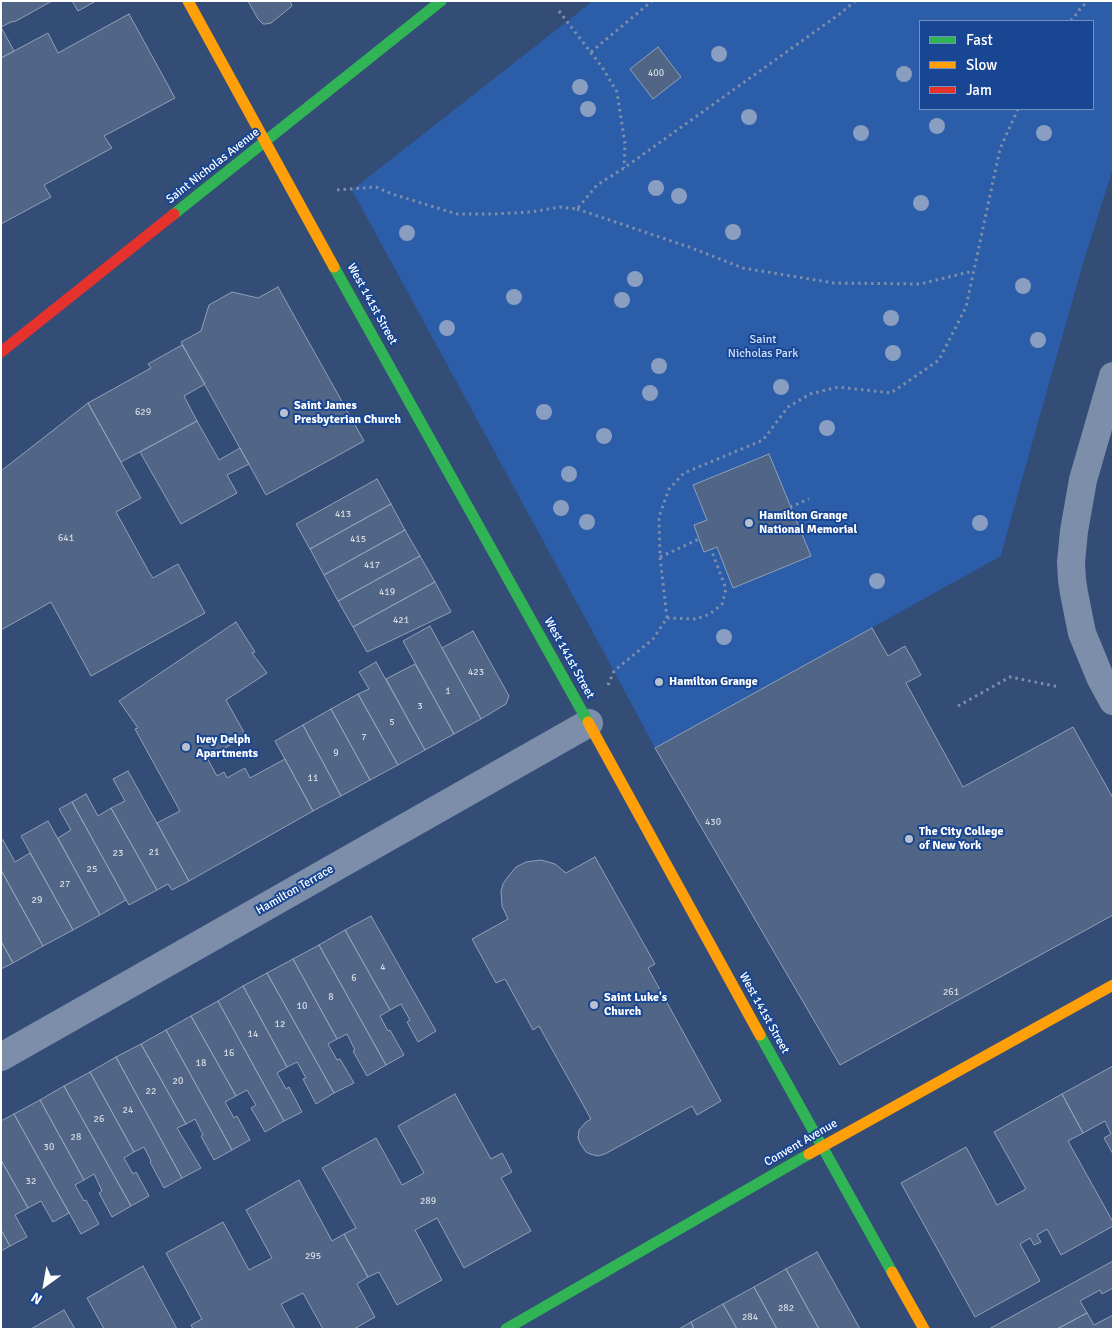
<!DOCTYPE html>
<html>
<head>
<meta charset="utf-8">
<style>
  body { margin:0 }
  #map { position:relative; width:1114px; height:1330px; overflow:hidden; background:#344d77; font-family:Signika,sans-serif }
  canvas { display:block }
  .frame { position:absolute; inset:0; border:2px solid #fff; pointer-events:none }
  .legend { position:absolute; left:919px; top:20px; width:175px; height:90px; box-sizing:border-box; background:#184693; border:1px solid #7490be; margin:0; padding:6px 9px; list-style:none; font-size:15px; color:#fff }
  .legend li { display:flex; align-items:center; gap:10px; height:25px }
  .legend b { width:25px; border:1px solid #7490be }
  .north { position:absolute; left:20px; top:1260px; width:50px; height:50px; -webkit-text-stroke:4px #184693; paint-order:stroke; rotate:212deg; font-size:14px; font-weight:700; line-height:20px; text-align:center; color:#fff }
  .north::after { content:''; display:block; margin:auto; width:18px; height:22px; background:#fff; clip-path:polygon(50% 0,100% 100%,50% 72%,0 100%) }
</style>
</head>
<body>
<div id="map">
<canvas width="1114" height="1330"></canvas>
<div class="frame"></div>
<ul class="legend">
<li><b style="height:6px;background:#30b455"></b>Fast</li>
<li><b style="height:6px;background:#ff9f0a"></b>Slow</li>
<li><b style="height:6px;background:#e5322d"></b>Jam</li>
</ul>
<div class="north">N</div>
</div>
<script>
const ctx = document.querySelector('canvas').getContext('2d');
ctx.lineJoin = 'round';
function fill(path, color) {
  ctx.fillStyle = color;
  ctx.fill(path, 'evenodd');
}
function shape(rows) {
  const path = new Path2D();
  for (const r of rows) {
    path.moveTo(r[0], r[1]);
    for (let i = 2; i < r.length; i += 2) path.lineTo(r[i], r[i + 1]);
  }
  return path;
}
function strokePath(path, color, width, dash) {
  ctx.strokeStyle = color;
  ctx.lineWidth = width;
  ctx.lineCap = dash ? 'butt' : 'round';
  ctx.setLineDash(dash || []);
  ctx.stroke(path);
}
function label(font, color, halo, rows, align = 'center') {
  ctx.font = font + ' Signika,sans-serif';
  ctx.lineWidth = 4;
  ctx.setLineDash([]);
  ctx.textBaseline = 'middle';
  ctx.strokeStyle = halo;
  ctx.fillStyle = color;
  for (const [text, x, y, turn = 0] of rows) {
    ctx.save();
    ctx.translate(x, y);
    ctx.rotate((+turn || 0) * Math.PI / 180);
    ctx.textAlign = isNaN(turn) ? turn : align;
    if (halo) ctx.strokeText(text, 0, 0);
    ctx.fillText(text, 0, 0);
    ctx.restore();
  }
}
fill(shape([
  [593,1,1113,1,1113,168,1081,270,1006,536,1001,556,655,748,614,671,352,190],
  [920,21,1093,21,1093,109,920,109]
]), '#2c5da9');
const building = shape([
  [1,1,52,1,16,21,11,22,1,27,14,51,1,58,1,1],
  [72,1,96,1,78,11,72,1],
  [248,1,290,1,292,6,271,23,266,24,263,24,258,19,248,1],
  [129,14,175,98,104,136,112,148,44,185,51,197,1,224,1,58,48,33,58,53,129,14],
  [658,47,681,77,653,99,630,69,658,47],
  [278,287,364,441,266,495,181,342,201,331,209,305,232,292,258,298,278,287],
  [182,345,205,384,184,396,197,421,121,462,88,403,151,368,148,364,182,345],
  [88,403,141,498,116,512,149,572,153,578,178,564,205,613,91,676,51,602,1,630,1,471,88,403],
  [197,421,219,460,240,448,249,464,227,475,237,493,181,524,140,452,197,421],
  [769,454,811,556,733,588,717,547,704,552,699,539,694,525,707,520,693,485,769,454],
  [377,479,391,504,310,549,296,524,377,479],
  [391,504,405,530,324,575,310,549,391,504],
  [405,530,420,556,338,601,324,575,405,530],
  [420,556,435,582,353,627,338,601,420,556],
  [435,582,451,612,367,652,353,627,435,582],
  [236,622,255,652,252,653,267,673,226,700,246,736,207,758,217,776,224,772,227,778,245,768,250,778,285,759,313,811,189,881,157,823,180,811,135,729,138,728,119,701,236,622],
  [430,626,481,719,454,734,403,641,430,626],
  [872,628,888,656,905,646,921,675,906,683,963,787,1073,727,1113,798,1113,915,840,1065,655,748,872,628],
  [473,631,509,696,506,704,481,719,442,648,473,631],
  [376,662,425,750,398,765,358,694,369,689,359,672,376,662],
  [415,664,454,734,425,750,386,679,415,664],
  [358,694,398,765,370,780,331,709,358,694],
  [331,709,370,780,341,796,303,725,331,709],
  [303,725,341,796,313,811,275,741,303,725],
  [128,771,189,881,172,890,168,884,157,890,111,808,125,801,113,779,128,771],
  [86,794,98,816,111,808,157,890,129,905,72,802,86,794],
  [72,802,126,900,100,915,58,838,71,830,59,809,72,802],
  [48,821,100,915,73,930,21,836,48,821],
  [3,840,15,862,30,853,73,930,43,946,1,870,1,841,3,840],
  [595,857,655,964,648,968,721,1101,697,1115,692,1106,605,1154,598,1156,590,1154,586,1152,580,1143,578,1138,579,1130,586,1122,591,1119,539,1026,533,1030,505,979,496,983,472,939,508,919,502,906,501,891,503,884,507,878,516,867,526,862,541,860,555,864,566,873,595,857],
  [1,870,43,946,13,963,1,941,1,870],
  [371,916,436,1031,418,1042,407,1022,410,1020,401,1004,390,1010,345,930,371,916],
  [345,930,390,1010,380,1016,388,1031,390,1030,404,1055,386,1065,319,945,345,930],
  [1,941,13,963,1,969,1,941],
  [319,945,386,1065,367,1076,353,1051,355,1050,347,1034,337,1039,293,959,319,945],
  [293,959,337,1039,328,1044,337,1060,340,1059,354,1083,334,1093,267,973,293,959],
  [267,973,334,1093,316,1104,303,1079,306,1078,297,1062,287,1067,243,986,267,973],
  [243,986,287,1067,277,1073,286,1089,289,1087,302,1112,284,1121,218,1001,243,986],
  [218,1001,284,1121,265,1132,251,1108,256,1105,247,1090,236,1096,191,1016,218,1001],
  [191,1016,236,1096,225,1102,234,1118,237,1116,250,1140,232,1150,166,1030,191,1016],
  [166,1030,232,1150,214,1160,201,1136,203,1135,195,1119,186,1124,141,1044,166,1030],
  [141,1044,186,1124,177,1128,201,1168,182,1178,116,1057,141,1044],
  [116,1057,182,1178,164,1188,150,1162,151,1161,144,1147,134,1152,90,1072,116,1057],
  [1113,1066,1113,1154,1104,1138,1111,1134,1105,1121,1083,1133,1062,1094,1113,1066],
  [90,1072,134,1152,124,1158,133,1174,136,1172,149,1196,131,1206,64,1086,90,1072],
  [64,1086,131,1206,112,1217,99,1193,102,1191,94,1174,84,1180,40,1100,64,1086],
  [455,1094,491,1159,502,1153,512,1172,501,1178,531,1231,464,1268,437,1218,415,1230,442,1280,397,1305,379,1272,368,1277,344,1234,356,1228,322,1168,376,1138,402,1185,424,1173,398,1126,455,1094],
  [1062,1094,1083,1133,1068,1141,1113,1222,1113,1226,1061,1255,1047,1229,1037,1235,1041,1242,1034,1245,1030,1238,1020,1244,1040,1281,975,1317,901,1183,966,1147,997,1205,1026,1189,994,1132,1062,1094],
  [40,1100,84,1180,75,1185,84,1201,86,1200,99,1224,81,1234,14,1114,40,1100],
  [14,1114,69,1213,53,1222,41,1201,28,1208,1,1160,1,1121,14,1114],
  [1,1160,28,1208,15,1215,27,1237,10,1246,1,1230,1,1160],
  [299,1180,332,1241,344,1234,368,1277,357,1284,375,1317,354,1329,323,1329,303,1293,281,1304,295,1329,193,1329,191,1325,202,1319,166,1253,223,1222,249,1270,272,1258,246,1210,299,1180],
  [1,1230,10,1246,1,1251,1,1230],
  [817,1252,860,1329,819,1329,786,1269,817,1252],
  [1113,1261,1113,1288,1102,1294,1100,1290,1080,1301,1087,1313,1057,1329,989,1329,1113,1261],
  [143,1266,177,1329,104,1329,87,1298,143,1266],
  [786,1269,819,1329,777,1329,754,1287,786,1269],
  [754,1287,777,1329,737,1329,723,1304,754,1287],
  [723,1304,737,1329,694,1329,691,1322,723,1304],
  [64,1310,75,1329,31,1329,64,1310],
  [1087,1313,1094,1325,1113,1315,1113,1329,1057,1329,1087,1313],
  [691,1322,694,1329,679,1329,691,1322]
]);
fill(building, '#516586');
strokePath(building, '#91a0b7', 1);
strokePath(shape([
  [559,11,602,67,617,92,625,144,624,168],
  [1071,21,1080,9,1088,1],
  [591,52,652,1],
  [337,190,376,187,392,194,457,214,494,214,531,212,560,207,577,209,597,185,624,168,841,13,855,1],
  [577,209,689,247,743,268,834,283,920,284,973,271],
  [790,507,809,499],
  [660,557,699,539],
  [667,618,696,619,710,614,722,604,726,589,711,549],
  [608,685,614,671,653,639,667,618,660,557,659,517,669,489,684,473,763,440,788,407,810,394,838,387,891,393,939,360,966,307,1000,149,1018,109],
  [958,706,1010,677,1060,687]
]), '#7c8eaa', 3, [2.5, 4]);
strokePath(shape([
  [1113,376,1083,480,1074,531,1071,562,1072,580,1074,593,1082,633,1100,677,1113,701],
  [1,1057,589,723]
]), '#7c8eaa', 28);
strokePath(shape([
  [174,214,441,1],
  [334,267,588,722],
  [760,1035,892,1272],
  [506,1329,809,1154]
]), '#30b455', 11);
strokePath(shape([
  [188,1,334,267],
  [588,722,760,1035],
  [809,1154,1113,985],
  [892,1272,924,1329]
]), '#ff9f0a', 11);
strokePath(shape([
  [1,352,174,214]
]), '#e5322d', 11);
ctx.fillStyle = '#899ec0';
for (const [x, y] of [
  [719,54],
  [904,74],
  [580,87],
  [588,109],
  [749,117],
  [937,126],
  [861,133],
  [1044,133],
  [656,188],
  [679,196],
  [921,203],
  [733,232],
  [407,233],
  [635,279],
  [1023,286],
  [514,297],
  [622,300],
  [891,318],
  [447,328],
  [1038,340],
  [893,353],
  [659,366],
  [781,387],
  [650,393],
  [544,412],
  [827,428],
  [604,436],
  [569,474],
  [561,508],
  [587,522],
  [980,523],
  [877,581],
  [724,637]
]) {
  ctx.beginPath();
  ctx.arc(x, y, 8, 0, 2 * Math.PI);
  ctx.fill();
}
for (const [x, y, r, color] of [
  [284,413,5,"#b8c1cf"],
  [749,523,5,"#b8c1cf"],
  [659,682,5,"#b8c1cf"],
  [186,747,5,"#b8c1cf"],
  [909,839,5,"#b8c1cf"],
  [594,1005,5,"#b8c1cf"]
]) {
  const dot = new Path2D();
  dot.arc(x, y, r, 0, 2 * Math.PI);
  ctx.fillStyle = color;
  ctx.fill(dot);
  strokePath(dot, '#184693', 2);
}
label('10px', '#d4d8e1', null, [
  ["400",656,73],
  ["629",143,412],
  ["413",343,514],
  ["641",66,538],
  ["415",358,539],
  ["417",372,565],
  ["419",387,592],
  ["421",401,620],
  ["423",476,672],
  ["1",448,691],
  ["3",420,706],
  ["5",392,722],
  ["7",364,737],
  ["9",336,753],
  ["11",313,778],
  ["430",713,822],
  ["21",154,852],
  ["23",118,853],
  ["25",92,869],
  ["27",65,884],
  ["29",37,900],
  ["4",383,967],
  ["6",354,978],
  ["261",951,992],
  ["8",331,997],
  ["10",302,1006],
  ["12",280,1024],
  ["14",253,1034],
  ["16",229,1053],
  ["18",201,1063],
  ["20",178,1081],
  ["22",151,1091],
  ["24",128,1110],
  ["26",99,1119],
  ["28",76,1137],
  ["30",49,1147],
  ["32",31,1181],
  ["289",428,1201],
  ["295",313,1256],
  ["282",786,1308],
  ["284",750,1317]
]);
label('12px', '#fff', '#184693', [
  ["Saint Nicholas Avenue",213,166,-38],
  ["West 141st Street",372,304,61],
  ["West 141st Street",569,658,61],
  ["Hamilton Terrace",295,890,-30],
  ["West 141st Street",764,1013,61],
  ["Convent Avenue",801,1143,-30]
]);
label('12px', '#cee0fb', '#184693', [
  ["Saint",763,340],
  ["Nicholas Park",763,354]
]);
label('bold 12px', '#fff', '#184693', [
  ["Saint James",294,406],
  ["Presbyterian Church",294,420],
  ["Hamilton Grange",759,516],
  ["National Memorial",759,530],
  ["Hamilton Grange",669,682],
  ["Ivey Delph",196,740],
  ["Apartments",196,754],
  ["The City College",919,832],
  ["of New York",919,846],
  ["Saint Luke's",604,998],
  ["Church",604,1012]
], 'left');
</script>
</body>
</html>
